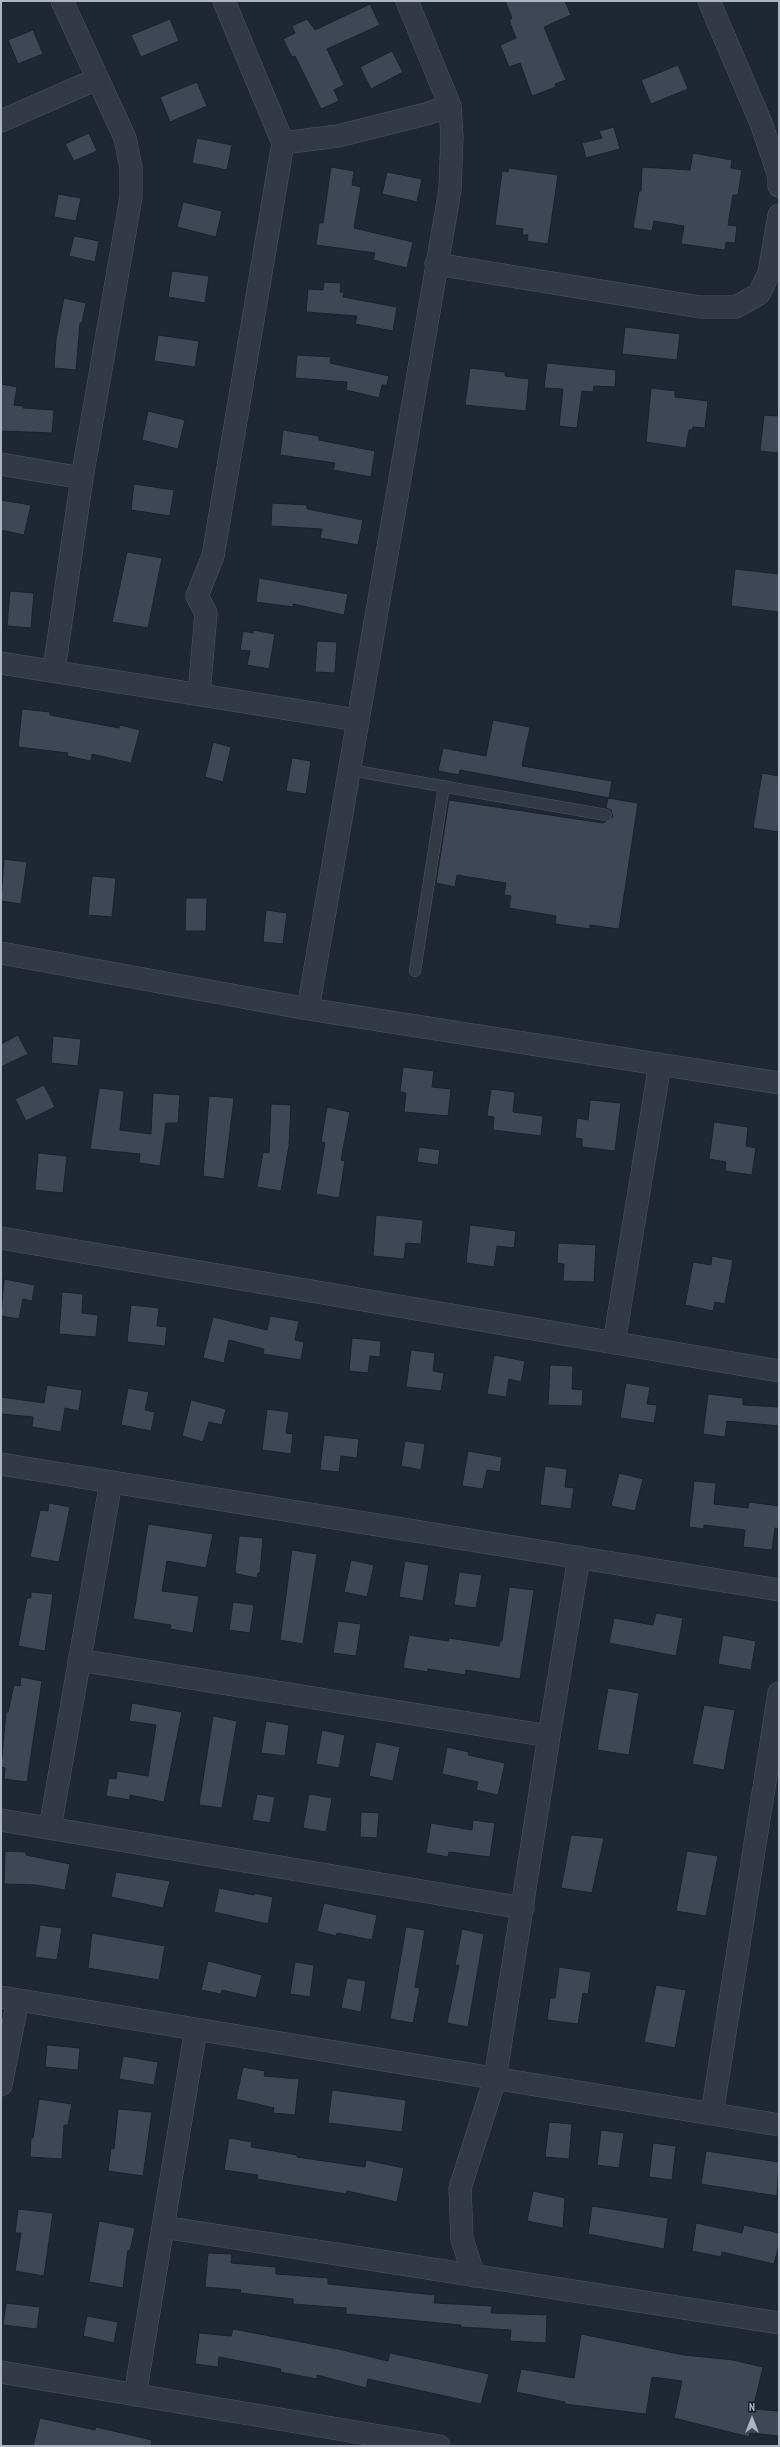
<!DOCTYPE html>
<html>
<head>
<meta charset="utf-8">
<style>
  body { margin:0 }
  #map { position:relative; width:780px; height:2447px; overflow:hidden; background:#202734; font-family:"PT Sans Narrow",sans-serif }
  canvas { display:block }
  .frame { position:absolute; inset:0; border:2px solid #adb4c2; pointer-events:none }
  .north { position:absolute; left:732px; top:2399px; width:40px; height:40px; -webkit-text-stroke:3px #191f29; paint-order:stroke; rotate:0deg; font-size:11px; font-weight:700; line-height:16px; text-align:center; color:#adb4c2 }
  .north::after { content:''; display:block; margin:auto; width:14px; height:18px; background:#adb4c2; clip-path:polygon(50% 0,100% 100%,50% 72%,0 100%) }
</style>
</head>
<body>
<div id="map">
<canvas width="780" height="2447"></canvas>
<div class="frame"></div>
<div class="north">N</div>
</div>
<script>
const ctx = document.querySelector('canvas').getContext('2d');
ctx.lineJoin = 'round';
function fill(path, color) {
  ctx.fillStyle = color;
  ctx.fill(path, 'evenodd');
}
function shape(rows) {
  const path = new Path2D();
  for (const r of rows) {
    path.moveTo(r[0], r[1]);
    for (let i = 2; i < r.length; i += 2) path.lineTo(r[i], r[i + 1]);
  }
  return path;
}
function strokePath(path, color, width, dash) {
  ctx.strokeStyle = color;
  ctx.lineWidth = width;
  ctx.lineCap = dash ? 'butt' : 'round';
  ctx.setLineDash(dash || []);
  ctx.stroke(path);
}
const building = shape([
  [505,1,565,1,571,15,544,27,566,80,555,84,556,87,532,96,520,63,509,67,500,45,516,38,509,20,512,18,505,1],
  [370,4,380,25,327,49,344,85,334,90,339,101,321,109,295,56,292,57,283,39,295,33,292,26,307,19,315,30,370,4],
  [170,19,179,41,141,57,131,35,170,19],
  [33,30,43,54,18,64,8,40,33,30],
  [392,51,403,72,371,89,360,67,392,51],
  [678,65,688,89,651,104,641,80,678,65],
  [197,82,207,106,170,122,160,97,197,82],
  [614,127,620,149,586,158,582,143,602,138,599,131,614,127],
  [89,133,97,151,74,161,65,144,89,133],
  [197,138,232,145,227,170,192,163,197,138],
  [693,153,732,160,731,168,742,170,738,195,733,195,728,225,737,226,735,243,726,242,725,250,681,244,684,226,654,221,652,231,633,228,639,191,641,191,642,167,690,170,693,153],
  [331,167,354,171,352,185,361,187,354,228,413,242,407,268,373,260,375,253,316,245,319,223,323,223,331,167],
  [508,168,558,175,548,244,527,241,528,235,522,235,523,229,495,225,502,171,508,172,508,168],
  [387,172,422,179,417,202,382,194,387,172],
  [58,194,81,198,76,221,54,217,58,194],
  [183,202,222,211,216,237,177,227,183,202],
  [74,236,99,241,95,262,69,256,74,236],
  [172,271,209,276,205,303,168,297,172,271],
  [324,282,341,283,340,292,344,292,343,297,397,307,393,331,355,324,357,316,306,312,308,289,323,290,324,282],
  [64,298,86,303,82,323,80,323,76,370,54,368,56,339,64,298],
  [625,327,680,334,677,360,622,354,625,327],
  [158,335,199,341,195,367,154,361,158,335],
  [297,355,331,357,330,363,389,376,387,385,382,385,379,398,346,390,347,382,295,378,297,355],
  [547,363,616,370,615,387,594,386,593,392,582,391,577,428,559,426,563,389,544,388,547,363],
  [470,368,505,372,505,376,529,379,526,411,465,405,470,368],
  [1,384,17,387,14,405,23,406,23,408,54,410,52,433,1,431,1,384],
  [651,388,675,391,675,397,708,401,705,428,693,427,692,430,689,430,686,448,646,442,651,388],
  [148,411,185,420,178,449,142,440,148,411],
  [764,415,779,416,779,450,777,453,760,451,764,415],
  [283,430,319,436,319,440,375,451,371,477,333,470,335,463,280,455,283,430],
  [134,484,174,490,170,516,131,510,134,484],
  [1,500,31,505,24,535,1,530,1,500],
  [272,503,307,505,307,509,363,520,358,545,320,538,322,529,271,526,272,503],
  [127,552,162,558,148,628,112,622,127,552],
  [735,569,779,574,779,612,731,606,735,569],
  [259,578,348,594,344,615,293,604,293,607,256,602,259,578],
  [10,591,34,593,31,628,7,626,10,591],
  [253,630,275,634,269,669,247,665,250,651,240,650,243,631,253,633,253,630],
  [317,641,337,642,335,673,315,672,317,641],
  [22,709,50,712,50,715,119,728,120,725,140,730,131,763,92,754,91,761,67,756,68,753,18,747,22,709],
  [493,720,530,727,522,766,612,781,609,798,460,770,459,775,438,771,443,748,486,756,493,720],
  [213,742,231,747,223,782,205,777,213,742],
  [292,758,311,761,306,794,286,791,292,758],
  [762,773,779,776,779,832,753,828,762,773],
  [608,798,638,803,619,929,590,925,590,929,555,924,556,916,509,908,511,896,504,895,506,883,457,875,455,887,436,883,449,800,603,823,613,817,611,810,606,808,608,798],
  [4,859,27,862,21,904,1,901,4,859],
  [92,876,116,878,112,917,88,915,92,876],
  [186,898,207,898,206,931,185,931,186,898],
  [266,910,287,913,283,944,263,942,266,910],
  [18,1035,28,1054,1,1067,1,1044,18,1035],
  [53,1036,81,1039,78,1066,51,1063,53,1036],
  [403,1067,434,1071,432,1087,451,1089,448,1116,404,1112,406,1093,400,1092,403,1067],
  [44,1085,55,1107,26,1121,15,1099,44,1085],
  [99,1088,124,1091,120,1130,151,1134,153,1093,180,1095,178,1123,166,1123,160,1166,139,1163,140,1154,90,1149,99,1088],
  [491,1089,515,1092,513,1112,543,1116,541,1136,493,1130,494,1117,487,1116,491,1089],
  [209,1096,234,1098,224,1179,203,1176,209,1096],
  [590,1100,621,1103,615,1151,582,1147,582,1139,575,1138,577,1118,588,1120,590,1100],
  [271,1104,291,1105,289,1146,281,1191,257,1187,263,1152,269,1153,271,1104],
  [327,1107,350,1112,341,1160,345,1161,339,1198,316,1194,325,1143,321,1142,327,1107],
  [714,1122,748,1127,746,1146,756,1148,752,1175,725,1171,726,1162,709,1159,714,1122],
  [419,1147,440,1150,438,1165,417,1162,419,1147],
  [38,1153,67,1156,63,1193,35,1190,38,1153],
  [376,1215,423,1220,421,1244,406,1243,404,1259,373,1256,376,1215],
  [470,1225,516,1231,514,1248,497,1246,494,1267,466,1263,470,1225],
  [558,1243,596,1245,594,1282,563,1281,564,1264,557,1263,558,1243],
  [712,1256,733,1260,725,1304,715,1302,713,1311,685,1305,693,1262,711,1265,712,1256],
  [4,1279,35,1285,32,1301,23,1299,19,1319,1,1316,4,1279],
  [62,1292,83,1294,82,1313,98,1315,96,1337,59,1334,62,1292],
  [131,1305,159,1308,157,1326,167,1327,165,1346,127,1342,131,1305],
  [270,1316,299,1321,295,1340,304,1342,301,1360,263,1354,264,1349,229,1340,224,1363,203,1358,213,1317,267,1330,270,1316],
  [352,1338,381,1341,380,1357,370,1356,368,1373,349,1371,352,1338],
  [411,1350,435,1353,433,1371,444,1373,441,1391,406,1387,411,1350],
  [494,1355,525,1361,521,1382,509,1379,506,1397,487,1394,494,1355],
  [550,1365,573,1366,572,1389,583,1390,582,1406,548,1405,550,1365],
  [626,1383,650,1387,647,1404,657,1405,654,1423,620,1418,626,1383],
  [47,1385,82,1390,79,1411,65,1408,61,1432,32,1427,33,1417,1,1414,1,1397,44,1403,47,1385],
  [128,1388,149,1392,145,1410,155,1412,151,1431,121,1425,128,1388],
  [708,1394,743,1398,743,1405,779,1407,779,1426,727,1421,725,1437,703,1434,708,1394],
  [191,1400,226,1409,222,1425,209,1422,203,1442,182,1436,191,1400],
  [267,1409,289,1412,286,1433,293,1434,291,1454,262,1450,267,1409],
  [324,1435,359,1439,357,1458,341,1456,339,1472,320,1470,324,1435],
  [405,1441,425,1444,421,1470,401,1466,405,1441],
  [468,1451,502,1457,500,1472,487,1470,483,1489,462,1486,468,1451],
  [545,1466,567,1469,565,1487,574,1488,571,1509,540,1505,545,1466],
  [619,1473,643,1479,635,1511,611,1506,619,1473],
  [694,1481,716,1483,714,1504,748,1508,749,1502,779,1506,779,1529,775,1528,772,1550,743,1547,745,1530,704,1525,704,1529,689,1527,694,1481],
  [49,1503,70,1507,59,1562,30,1557,40,1510,48,1511,49,1503],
  [148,1524,213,1534,206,1568,167,1561,162,1591,199,1596,193,1633,170,1629,171,1625,133,1619,148,1524],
  [239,1536,263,1538,260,1573,258,1573,257,1578,237,1574,235,1571,239,1536],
  [292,1550,317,1554,303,1644,280,1640,292,1550],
  [351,1560,374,1565,367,1597,344,1592,351,1560],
  [405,1561,429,1565,423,1601,399,1597,405,1561],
  [459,1572,482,1575,476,1608,454,1605,459,1572],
  [509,1587,534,1590,520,1679,466,1670,465,1675,428,1669,428,1672,403,1668,409,1635,448,1641,449,1638,499,1646,500,1641,502,1641,509,1587],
  [31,1592,53,1594,45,1651,18,1646,27,1598,31,1598,31,1592],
  [233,1602,254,1605,250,1633,229,1630,233,1602],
  [656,1613,683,1618,676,1656,609,1643,614,1618,653,1625,656,1613],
  [338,1621,361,1624,356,1656,333,1653,338,1621],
  [723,1635,756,1641,751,1670,718,1664,723,1635],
  [21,1677,42,1681,27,1782,4,1779,5,1768,1,1767,6,1712,8,1712,14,1685,20,1686,21,1677],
  [608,1688,639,1693,629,1755,597,1750,608,1688],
  [132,1703,182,1712,164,1802,130,1795,130,1800,106,1796,109,1778,116,1779,117,1771,148,1776,156,1725,129,1721,132,1703],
  [704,1705,735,1710,724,1770,692,1764,704,1705],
  [213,1716,237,1721,222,1808,199,1805,213,1716],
  [266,1721,289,1725,285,1756,261,1753,266,1721],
  [322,1730,345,1735,339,1768,316,1764,322,1730],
  [376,1742,400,1747,393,1781,369,1776,376,1742],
  [447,1747,469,1752,468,1755,505,1763,498,1795,476,1790,478,1782,442,1774,447,1747],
  [257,1794,275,1797,270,1823,252,1820,257,1794],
  [309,1794,332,1798,326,1832,303,1828,309,1794],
  [361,1812,379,1813,377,1838,360,1837,361,1812],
  [473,1820,495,1823,490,1857,449,1852,448,1857,426,1853,431,1823,472,1830,473,1820],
  [571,1835,604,1838,592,1893,561,1888,571,1835],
  [5,1851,26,1852,26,1855,70,1864,65,1890,36,1885,4,1884,5,1851],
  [687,1851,718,1856,706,1916,676,1911,687,1851],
  [116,1872,170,1881,163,1908,111,1897,116,1872],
  [219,1888,254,1895,254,1893,273,1897,268,1924,214,1912,219,1888],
  [324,1903,377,1915,372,1940,337,1933,336,1936,317,1931,324,1903],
  [40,1925,62,1928,57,1960,35,1957,40,1925],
  [406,1927,425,1930,415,1987,420,1988,413,2023,390,2019,406,1927],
  [462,1929,484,1934,468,2027,447,2023,459,1965,455,1965,462,1929],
  [92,1933,165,1946,159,1980,88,1968,92,1933],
  [208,1961,262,1975,256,1998,222,1990,221,1994,201,1990,208,1961],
  [295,1962,314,1965,310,1997,290,1994,295,1962],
  [559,1967,591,1972,588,1994,583,1993,578,2024,547,2020,550,1998,555,1998,559,1967],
  [347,1978,366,1981,361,2012,341,2008,347,1978],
  [656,1985,686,1990,675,2048,644,2042,656,1985],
  [47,2045,80,2048,78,2070,45,2067,47,2045],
  [123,2056,158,2062,154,2085,119,2079,123,2056],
  [243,2067,265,2071,264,2076,299,2079,295,2115,273,2113,274,2108,236,2099,243,2067],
  [332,2090,406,2100,402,2132,328,2123,332,2090],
  [39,2099,72,2104,68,2125,64,2125,62,2159,30,2157,31,2138,33,2138,39,2099],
  [118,2109,152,2112,143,2176,108,2171,111,2148,114,2149,118,2109],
  [549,2122,572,2124,569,2159,545,2157,549,2122],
  [601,2130,624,2133,619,2168,597,2165,601,2130],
  [229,2138,252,2142,251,2147,297,2155,297,2157,365,2167,366,2160,404,2168,397,2202,347,2191,346,2194,257,2179,258,2175,224,2170,229,2138],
  [653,2143,676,2146,672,2180,649,2177,653,2143],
  [706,2151,779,2162,777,2196,701,2184,706,2151],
  [533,2191,565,2198,563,2228,527,2221,533,2191],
  [592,2206,668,2218,664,2249,588,2234,592,2206],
  [18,2209,53,2213,44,2276,15,2271,21,2233,15,2233,18,2209],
  [99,2221,135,2228,130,2251,128,2250,123,2288,89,2282,99,2221],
  [696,2223,742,2233,744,2225,779,2233,779,2245,774,2264,722,2252,721,2257,692,2251,696,2223],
  [208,2253,232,2254,231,2263,276,2267,276,2274,328,2278,328,2284,435,2295,434,2303,492,2306,491,2313,547,2315,546,2343,510,2341,511,2330,460,2327,461,2325,346,2314,346,2308,293,2304,293,2299,240,2293,241,2290,205,2287,208,2253],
  [6,2303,40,2307,37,2329,3,2325,6,2303],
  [87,2316,118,2322,114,2343,83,2336,87,2316],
  [233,2329,338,2349,388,2361,390,2353,489,2374,481,2404,368,2379,366,2388,317,2375,317,2379,280,2372,281,2369,219,2357,218,2367,195,2364,199,2333,231,2336,233,2329],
  [581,2334,684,2355,733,2360,763,2367,753,2409,779,2411,779,2436,750,2433,749,2437,674,2418,682,2381,652,2377,646,2414,565,2404,565,2402,516,2392,521,2369,574,2378,581,2334],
  [40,2418,95,2430,96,2427,152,2440,151,2446,33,2446,40,2418]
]);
fill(building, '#3f4757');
strokePath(building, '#1b212b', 1);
const lane = shape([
  [350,770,606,815],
  [415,971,444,786]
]);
const street = shape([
  [709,1,761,123,779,176,779,186],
  [1,121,97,79],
  [283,143,338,136,426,114,450,106],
  [436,264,700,307,736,307,759,294,769,273,779,215],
  [1,464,82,478],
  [1,663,357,720],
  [54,670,82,478,131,197,131,168,125,138,62,1],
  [199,694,206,613,197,596,213,556,283,143,224,1],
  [1,953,308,1009,779,1083],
  [308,1009,450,190,452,137,450,106,407,1],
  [1,1238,779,1371],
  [614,1343,660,1064],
  [1,1464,779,1590],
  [79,1660,549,1736],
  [1,1820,523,1908],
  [50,1828,111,1482],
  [1,1997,779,2125],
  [1,2085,18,2000],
  [712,2114,779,1693],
  [163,2227,779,2323],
  [474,2276,462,2239,460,2188,495,2079,549,1736,579,1557],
  [1,2372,439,2446],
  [135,2395,196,2029]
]);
strokePath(lane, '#4e5460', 12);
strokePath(street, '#4e5460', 23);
strokePath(lane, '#333945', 11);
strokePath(street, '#333945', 22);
</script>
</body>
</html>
